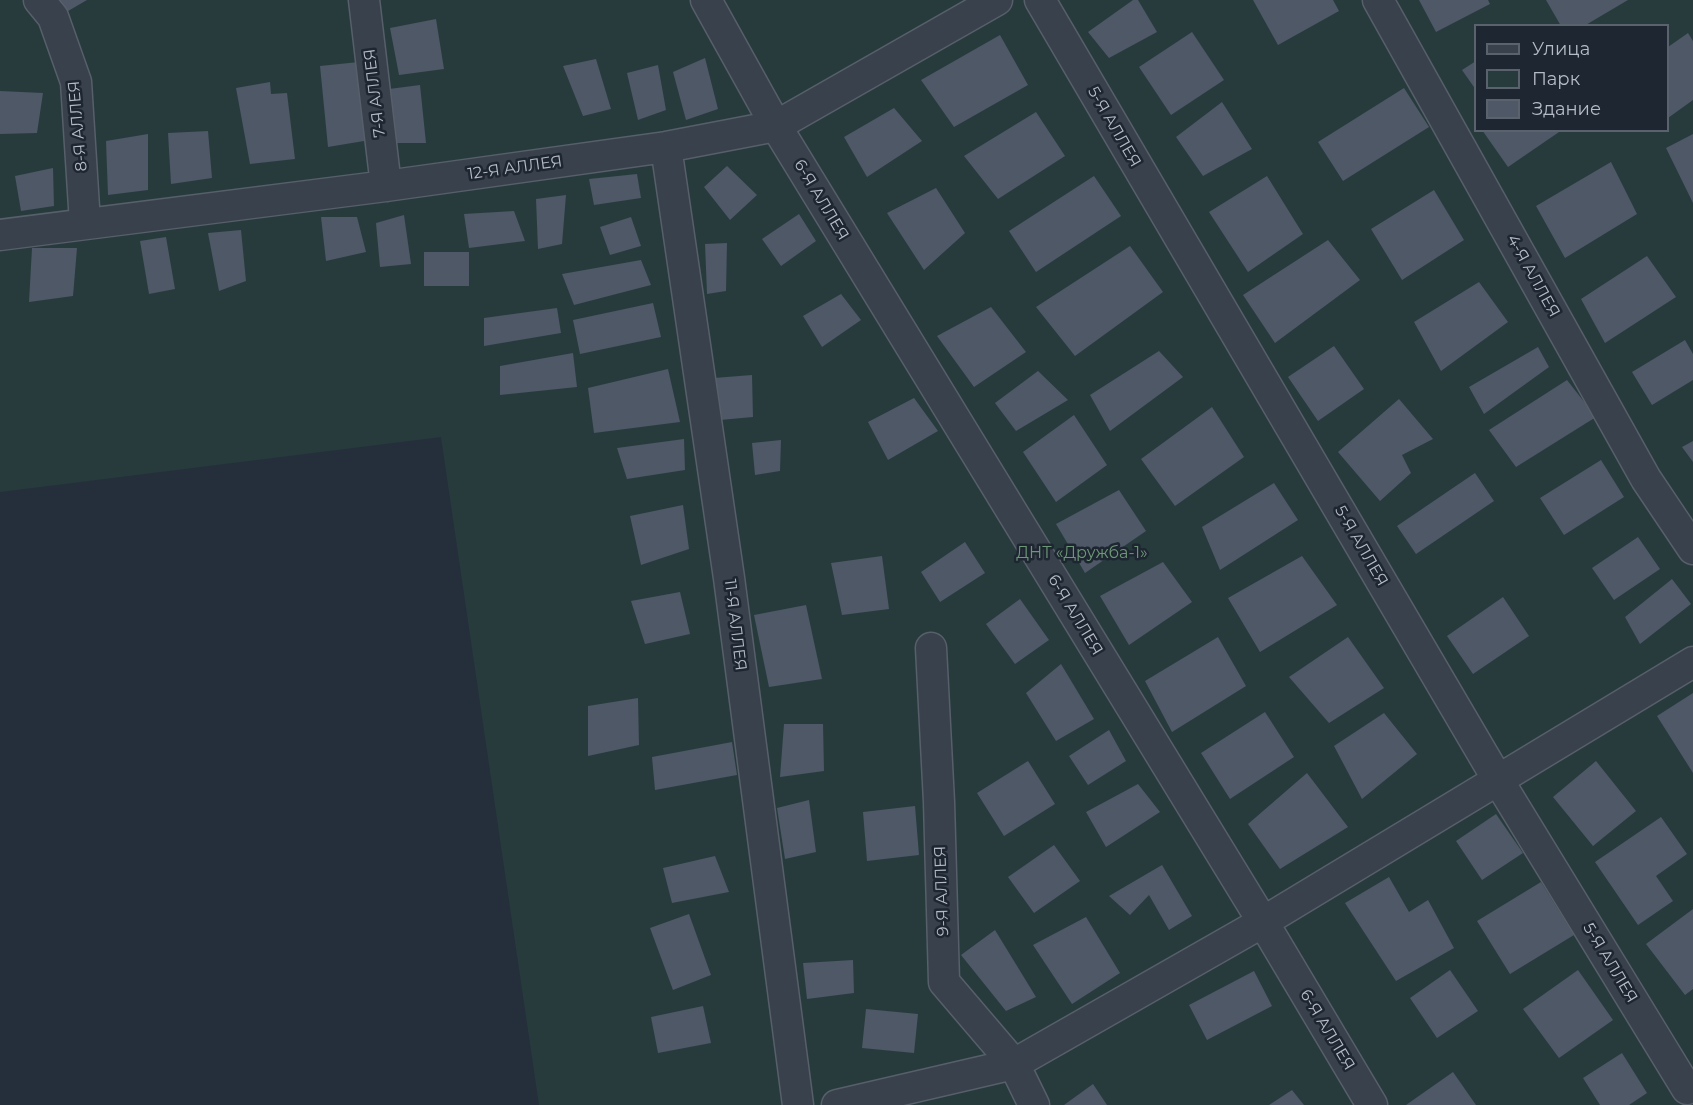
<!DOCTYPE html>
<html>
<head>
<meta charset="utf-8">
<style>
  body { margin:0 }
  #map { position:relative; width:1693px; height:1105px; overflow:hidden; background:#252f3c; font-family:Montserrat,sans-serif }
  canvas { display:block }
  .legend { position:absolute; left:1474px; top:24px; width:195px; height:108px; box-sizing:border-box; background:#1e2631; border:2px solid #5a626d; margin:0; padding:8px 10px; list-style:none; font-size:18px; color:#b5bcc7 }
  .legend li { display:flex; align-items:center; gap:12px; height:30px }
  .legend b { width:30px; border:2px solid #5a626d }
</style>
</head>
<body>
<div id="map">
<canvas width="1693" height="1105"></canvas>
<ul class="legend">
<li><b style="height:8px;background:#39414c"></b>Улица</li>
<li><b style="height:16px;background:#273b3d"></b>Парк</li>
<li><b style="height:16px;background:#4e5867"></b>Здание</li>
</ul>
</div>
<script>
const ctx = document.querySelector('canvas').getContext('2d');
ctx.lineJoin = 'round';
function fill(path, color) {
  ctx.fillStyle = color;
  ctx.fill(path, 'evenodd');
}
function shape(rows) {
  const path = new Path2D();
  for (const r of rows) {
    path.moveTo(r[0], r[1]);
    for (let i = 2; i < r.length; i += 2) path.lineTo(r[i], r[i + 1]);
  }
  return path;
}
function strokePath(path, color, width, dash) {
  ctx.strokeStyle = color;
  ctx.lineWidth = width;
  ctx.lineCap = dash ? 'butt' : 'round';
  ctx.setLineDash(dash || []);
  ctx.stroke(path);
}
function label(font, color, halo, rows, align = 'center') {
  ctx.font = font + ' Montserrat,sans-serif';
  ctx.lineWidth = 5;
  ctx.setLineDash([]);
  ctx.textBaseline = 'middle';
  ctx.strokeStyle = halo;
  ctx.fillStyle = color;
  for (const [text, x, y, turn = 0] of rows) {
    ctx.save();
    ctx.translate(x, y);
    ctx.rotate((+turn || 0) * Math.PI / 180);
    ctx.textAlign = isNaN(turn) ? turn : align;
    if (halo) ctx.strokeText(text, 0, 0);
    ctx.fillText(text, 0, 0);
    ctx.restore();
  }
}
fill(shape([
  [0,0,1693,0,1693,1105,539,1105,441,437,0,492],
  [1476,26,1668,26,1668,130,1476,130]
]), '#273b3d');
fill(shape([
  [52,0,87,0,63,14],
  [1133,0,1138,0,1157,32,1109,58,1088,32],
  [1253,0,1333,0,1339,11,1278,45],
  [1419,0,1488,0,1490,4,1436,32],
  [1546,0,1628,0,1584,26,1561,26],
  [436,19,444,69,399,75,390,28],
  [1192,32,1224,80,1171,115,1139,67],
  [1688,33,1693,41,1693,100,1668,118,1668,47],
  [1000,35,1028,85,954,127,921,80],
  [705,58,718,109,686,120,673,72],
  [596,59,611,109,583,116,563,66],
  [1476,61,1476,90,1462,70],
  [359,62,370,140,328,147,320,66],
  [658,65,666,110,638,120,627,73],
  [270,82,271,94,287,93,295,159,250,164,236,88],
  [420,85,426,143,394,143,389,89],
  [1404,88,1429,127,1343,181,1318,142],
  [0,91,43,93,37,133,0,134],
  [1222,102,1252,149,1203,176,1176,137],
  [894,108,922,141,867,177,844,137],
  [1036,112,1065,156,998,199,964,156],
  [1482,130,1562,130,1508,167],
  [208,131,212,178,171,184,168,133],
  [148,134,148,190,108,195,106,141],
  [1693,134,1693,203,1666,148],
  [1611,162,1637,214,1565,258,1536,206],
  [727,166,757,195,730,220,704,187],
  [53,168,54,206,21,211,15,176],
  [637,174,641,198,594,205,589,179],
  [1094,176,1121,216,1036,272,1009,231],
  [1267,176,1303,234,1248,272,1209,212],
  [936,188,965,233,924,270,887,213],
  [1434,190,1464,240,1402,280,1371,229],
  [566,195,562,244,538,249,536,199],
  [514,211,525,241,469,248,464,214],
  [799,214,816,241,781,266,762,239],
  [404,215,411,264,380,267,376,223],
  [321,217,357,217,366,252,326,261],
  [631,217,641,246,610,255,600,227],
  [241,230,246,281,219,291,208,233],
  [166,237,175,289,149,294,140,241],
  [1328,240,1360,280,1275,343,1243,295],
  [727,243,726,291,707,294,705,244],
  [1130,246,1163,292,1075,356,1036,307],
  [32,248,77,248,73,296,29,302],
  [424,252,469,252,469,286,424,286],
  [1647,256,1676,297,1605,343,1581,299],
  [641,260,651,285,574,305,562,274],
  [1479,282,1508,322,1441,371,1414,322],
  [841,294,861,320,822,347,803,316],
  [653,303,661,337,580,354,573,320],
  [991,307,1026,352,974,387,937,336],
  [557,308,561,333,484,346,484,318],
  [1685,340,1693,354,1693,380,1652,405,1632,372],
  [1334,346,1364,389,1318,421,1288,377],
  [1538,347,1549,367,1484,414,1469,387],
  [1159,351,1183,377,1110,431,1090,395],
  [573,353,577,387,500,395,500,366],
  [668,369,680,422,594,433,588,388],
  [1038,371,1068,400,1016,431,995,403],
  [752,375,753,417,720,420,714,378],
  [1567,380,1596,417,1516,467,1489,430],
  [914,398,938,431,888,460,868,422],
  [1399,399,1433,439,1402,455,1411,473,1380,501,1338,452],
  [1212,407,1244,457,1175,506,1141,459],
  [1074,415,1107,465,1056,502,1023,452],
  [684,439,685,470,627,479,617,448],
  [781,440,780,471,755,475,752,443],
  [1693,441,1693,462,1682,447],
  [1601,460,1624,497,1564,535,1540,498],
  [1475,473,1494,501,1416,554,1397,526],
  [1274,483,1298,520,1220,570,1202,527],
  [1119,490,1146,531,1085,573,1056,524],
  [683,505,689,549,641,565,630,516],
  [1638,537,1660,569,1614,600,1592,568],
  [965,542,985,573,940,602,921,572],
  [882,556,889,609,842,615,831,563],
  [1302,556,1337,605,1260,652,1228,598],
  [1163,562,1192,602,1129,645,1100,596],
  [1672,579,1691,604,1640,644,1625,617],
  [680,592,690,634,645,644,631,601],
  [1503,597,1529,636,1473,674,1447,636],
  [1020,599,1049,640,1015,664,986,624],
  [806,605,822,679,769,687,754,615],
  [1218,637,1246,686,1172,732,1145,681],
  [1348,637,1384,688,1329,723,1289,677],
  [1061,664,1094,719,1056,741,1026,693],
  [1693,693,1693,773,1657,716],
  [638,698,639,745,588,756,588,706],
  [1265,712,1294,757,1230,799,1201,753],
  [1384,713,1417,754,1362,799,1334,746],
  [784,724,823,724,824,771,780,777],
  [1109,730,1126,761,1088,785,1069,756],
  [732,742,737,775,655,790,652,757],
  [1028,761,1055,804,1004,836,977,793],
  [1596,761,1636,811,1593,846,1553,797],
  [1307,773,1348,827,1280,869,1248,824],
  [1138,784,1160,812,1106,847,1086,812],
  [809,800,816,852,785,859,777,808],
  [915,806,919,855,867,861,863,812],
  [1496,814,1523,853,1482,880,1456,841],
  [1661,817,1687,854,1656,876,1673,901,1638,925,1595,862],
  [1054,845,1080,881,1034,913,1008,877],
  [715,856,729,892,672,903,663,868],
  [1162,865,1192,916,1169,930,1149,895,1130,915,1109,896],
  [1389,877,1409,912,1428,900,1454,948,1396,981,1345,903],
  [1541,882,1574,935,1510,974,1477,921],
  [1693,909,1693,989,1685,995,1646,944],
  [689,914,711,975,673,990,650,928],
  [1086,917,1120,973,1072,1004,1033,945],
  [995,930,1036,997,1006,1011,961,955],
  [853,960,854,993,807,999,803,963],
  [1450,970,1478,1011,1437,1038,1410,998],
  [1578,970,1613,1020,1559,1058,1523,1009],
  [1254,971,1272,1006,1207,1040,1189,1005],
  [703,1006,711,1043,658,1053,651,1017],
  [866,1009,918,1014,914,1053,862,1048],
  [1622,1053,1647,1093,1629,1105,1600,1105,1583,1078],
  [1453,1072,1476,1105,1406,1105],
  [1093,1084,1107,1105,1064,1105],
  [1292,1090,1304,1105,1269,1105]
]), '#4e5867');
const minor = shape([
  [39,0,53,17,76,82,85,223],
  [364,0,386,186],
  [706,0,776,126,1263,922,1372,1105],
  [1040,0,1498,780,1687,1089],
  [1378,0,1646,479,1693,549],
  [666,147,729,578,798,1105],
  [0,235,386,186,666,147,776,126,997,0],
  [931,648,939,802,944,982,1014,1064,1034,1105],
  [837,1105,1014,1064,1263,922,1693,662]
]);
strokePath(minor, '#575f6a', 33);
strokePath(minor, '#39414c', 30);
label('16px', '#b5bcc7', '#1e2631', [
  ["7-Я АЛЛЕЯ",375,93,-97],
  ["8-Я АЛЛЕЯ",78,126,-95],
  ["5-Я АЛЛЕЯ",1114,127,60],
  ["12-Я АЛЛЕЯ",515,168,-8],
  ["6-Я АЛЛЕЯ",821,200,59],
  ["4-Я АЛЛЕЯ",1533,276,61],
  ["5-Я АЛЛЕЯ",1361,546,60],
  ["6-Я АЛЛЕЯ",1075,615,59],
  ["11-Я АЛЛЕЯ",735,625,83],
  ["9-Я АЛЛЕЯ",942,891,-92],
  ["5-Я АЛЛЕЯ",1610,963,59],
  ["6-Я АЛЛЕЯ",1327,1030,59]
]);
label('16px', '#6d9776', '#1e2631', [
  ["ДНТ «Дружба-1»",1082,553]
]);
</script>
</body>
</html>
